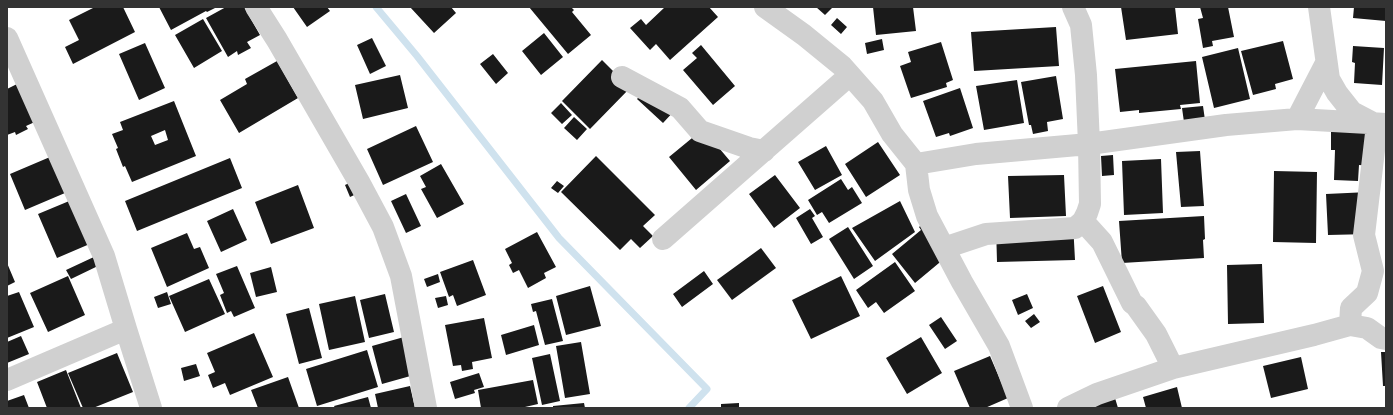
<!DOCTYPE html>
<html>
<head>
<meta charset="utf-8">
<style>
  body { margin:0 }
  #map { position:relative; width:1393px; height:415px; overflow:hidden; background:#fff; font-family:"Golos Text",sans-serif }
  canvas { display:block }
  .frame { position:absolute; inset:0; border:8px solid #333; pointer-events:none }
</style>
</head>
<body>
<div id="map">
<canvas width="1393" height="415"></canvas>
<div class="frame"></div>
</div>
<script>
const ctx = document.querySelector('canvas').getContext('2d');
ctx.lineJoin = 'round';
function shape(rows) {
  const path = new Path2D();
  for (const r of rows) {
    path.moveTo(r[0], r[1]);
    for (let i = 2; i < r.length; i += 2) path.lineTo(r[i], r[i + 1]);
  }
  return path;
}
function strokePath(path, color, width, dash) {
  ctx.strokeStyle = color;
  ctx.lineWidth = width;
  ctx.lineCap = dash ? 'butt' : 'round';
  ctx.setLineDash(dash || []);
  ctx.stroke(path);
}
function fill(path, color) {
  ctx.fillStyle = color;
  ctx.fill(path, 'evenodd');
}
strokePath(shape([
  [376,7,417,56,559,238,707,389,689,408]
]), '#cfe2ee', 7);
fill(shape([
  [95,7,123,7,135,32,73,64,65,47,79,40,69,20],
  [159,7,217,7,207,12,206,11,171,30],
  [226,7,244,7,260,35,247,42,251,48,238,55,237,51,228,57,206,18],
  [293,7,327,7,330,11,307,27],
  [410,7,451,7,456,13,434,33],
  [529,7,571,7,574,10,572,12,591,35,568,54],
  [665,7,709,7,718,17,670,60,656,44,650,50,630,28,641,19,646,25],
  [816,7,833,7,825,15],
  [873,7,913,7,916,31,876,35],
  [1121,7,1175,7,1178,34,1126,40],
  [1200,7,1228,7,1234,37,1212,41,1213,46,1203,48,1198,19,1203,18],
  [1354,7,1386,7,1386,21,1353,18],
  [837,18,847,27,841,34,831,25],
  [203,19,222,51,194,68,175,35],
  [1056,27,1059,66,974,71,971,32],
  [544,33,563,57,541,75,522,51],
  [372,38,386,66,370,74,357,45],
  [882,39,884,50,867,54,865,43],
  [1283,41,1293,79,1275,84,1276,89,1253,95,1241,51],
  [941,42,953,80,946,83,947,87,911,98,900,66,911,62,908,52],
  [145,43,165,88,139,100,119,54],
  [701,45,735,86,713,105,683,70,697,58,692,53],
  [1353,46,1384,48,1382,85,1354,83,1355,63,1352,62],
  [1238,48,1250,99,1214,108,1202,57],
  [493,54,508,73,496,84,480,64],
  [602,60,630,88,590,129,562,101],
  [277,61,298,98,239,133,220,100,247,84,245,79],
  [1196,61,1200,103,1180,105,1181,109,1139,113,1139,110,1120,112,1115,69],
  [400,75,408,108,363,119,355,85],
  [1056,76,1063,119,1047,122,1048,131,1033,134,1031,125,1029,125,1021,82],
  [1017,80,1024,123,984,130,976,86],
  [19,83,37,121,26,126,28,129,16,135,15,132,7,135,7,89],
  [650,85,676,109,663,123,637,99],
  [960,88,973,128,950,136,949,133,936,137,923,101],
  [174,101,196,156,132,182,125,166,123,167,116,149,118,148,112,134,123,130,120,122],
  [165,130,168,140,155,145,151,136],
  [561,103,572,115,562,124,551,113],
  [1203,106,1205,120,1184,122,1182,108],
  [574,117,587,129,577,140,564,128],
  [1331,125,1375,126,1374,166,1359,165,1358,181,1334,180,1335,150,1331,150],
  [416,126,433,162,383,185,367,149],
  [703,129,730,161,696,190,669,157],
  [878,142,900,175,866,197,845,164],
  [826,146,842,175,815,190,798,162],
  [1200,151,1204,206,1181,207,1176,152],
  [1113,155,1114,175,1102,176,1101,156],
  [596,156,655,215,643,226,653,236,640,248,631,239,620,250,561,192],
  [50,157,65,193,25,210,10,174],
  [230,158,242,188,137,231,125,201],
  [1161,159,1163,213,1124,215,1122,161],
  [441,164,464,204,437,218,421,189,426,187,420,176],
  [1274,171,1317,172,1316,243,1273,242],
  [775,175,800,208,774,228,749,194],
  [1064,175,1066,216,1010,218,1008,176],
  [362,177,367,189,350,197,345,185],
  [841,179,848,190,852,187,862,203,829,223,822,212,817,215,808,200],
  [557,181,564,186,558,193,551,188],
  [298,185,314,228,271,244,255,202],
  [1369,192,1370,234,1328,235,1326,194],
  [406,194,421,226,406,233,391,201],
  [74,199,92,243,57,258,38,214],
  [900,201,915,232,875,261,852,228],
  [233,209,247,240,221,252,207,221],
  [810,209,815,216,812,218,823,237,811,244,796,218],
  [1204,216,1205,239,1203,240,1204,258,1122,263,1119,221],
  [929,219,945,258,915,283,892,254,921,230,919,227],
  [1073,223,1075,260,997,262,996,226],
  [848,227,873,266,854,279,829,239],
  [537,232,556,267,544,273,546,278,528,288,519,270,513,273,509,265,512,263,505,249],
  [187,233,194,249,200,247,209,268,167,287,151,248],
  [761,248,776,268,732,300,717,280],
  [96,256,100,265,71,279,66,270],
  [473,260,486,295,457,306,453,295,449,297,440,272],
  [895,262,915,291,884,313,876,302,868,308,856,290],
  [7,263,15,282,7,286],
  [1262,264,1264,323,1228,324,1227,265],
  [237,266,255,308,234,317,231,311,227,313,220,295,224,293,216,274],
  [271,267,277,292,256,297,250,273],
  [704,271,713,284,682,307,673,294],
  [438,274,440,282,427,287,424,279],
  [68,276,85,315,48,332,30,293],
  [841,276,860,316,811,339,792,300],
  [209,279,225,314,185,332,169,296],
  [590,286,601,326,566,335,556,296],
  [1103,286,1121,332,1095,343,1077,296],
  [19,292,34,327,7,338,7,296],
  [167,292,171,304,158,308,154,297],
  [385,294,394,332,369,338,360,300],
  [1027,294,1033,308,1018,315,1012,300],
  [355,296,365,342,329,350,319,304],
  [446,296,448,305,438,308,435,298],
  [552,299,563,341,545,345,536,311,533,312,531,304],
  [309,308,322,358,299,364,286,314],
  [1034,314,1040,322,1031,328,1025,321],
  [941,317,957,341,945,349,929,325],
  [484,318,492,358,472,362,473,369,462,371,461,365,453,366,445,325],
  [534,325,539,345,506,355,501,335],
  [254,333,273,377,230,395,225,383,213,388,208,375,215,372,207,353],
  [21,336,29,354,7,363,7,342],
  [404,337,414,375,382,384,372,346],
  [921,337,942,373,907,394,886,358],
  [581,342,590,394,565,398,556,346],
  [367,350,378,387,317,406,306,369],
  [1381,352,1386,352,1386,386,1383,386],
  [117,353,133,392,93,408,83,408,68,373],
  [550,354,560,401,542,405,532,358],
  [990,356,1008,398,985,408,970,408,954,371],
  [1301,357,1308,389,1271,398,1263,366],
  [196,364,200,376,184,381,181,368],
  [66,370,81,408,47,408,37,382],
  [479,373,484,387,474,390,475,393,455,399,450,382],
  [288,377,299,408,258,408,251,390],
  [533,380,538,404,525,407,525,408,481,408,478,390],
  [410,386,415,408,378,408,375,394],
  [1177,387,1182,408,1146,408,1143,397],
  [24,395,29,408,7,408,7,401],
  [368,397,371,408,335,408,334,406],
  [1115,398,1118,408,1081,408],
  [584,403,585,408,553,408,553,406],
  [739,403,739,408,721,408,721,404]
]), '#1a1a1a');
strokePath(shape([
  [256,7,277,40,359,182,383,227,401,276,426,408],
  [765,7,804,35,842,66,873,101,892,134,916,164,919,190,927,216,962,282,999,346,1022,408],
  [1319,7,1329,79,1337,93,1352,112,1373,123],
  [7,38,104,256,126,329,151,408],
  [622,77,680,108,700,131,749,148,764,151],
  [1297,119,1326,63],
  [916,164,976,154,1089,144,1226,125,1297,119,1386,124],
  [1083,221,1102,242,1132,303,1136,306,1156,334,1173,368],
  [663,239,850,75],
  [944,248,986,234,1075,228,1083,221,1087,213,1090,204,1089,144,1086,75,1081,25,1073,7],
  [1350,325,1351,308,1367,293,1373,271,1364,235,1377,125],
  [7,380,126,329],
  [1068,408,1097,394,1173,368,1314,335,1350,325,1367,328,1381,338,1386,339]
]), '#d0d0d0', 22);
</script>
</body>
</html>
